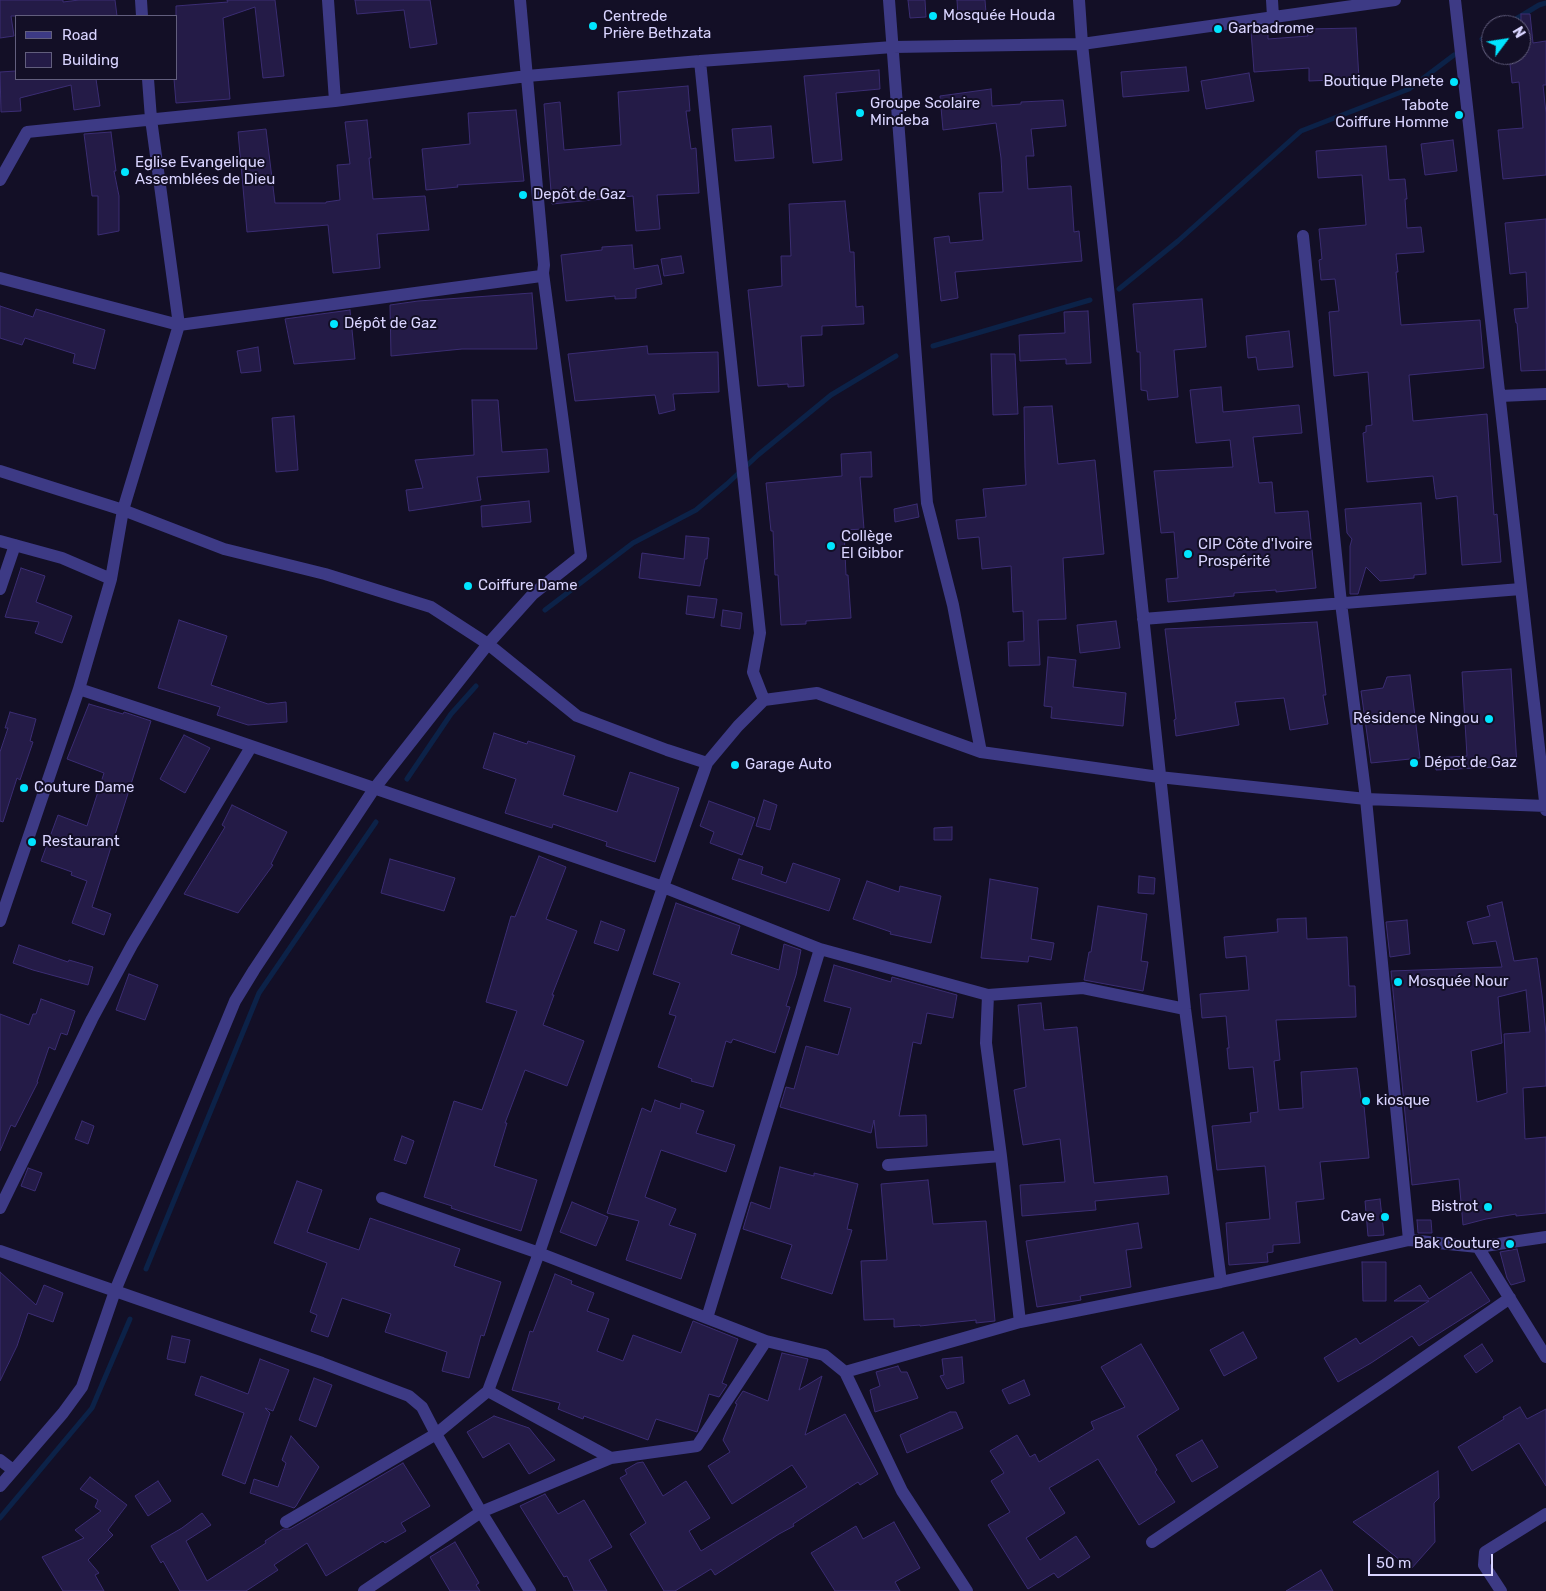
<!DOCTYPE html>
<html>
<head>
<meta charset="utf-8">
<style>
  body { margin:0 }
  #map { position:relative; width:1546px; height:1591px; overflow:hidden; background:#130f26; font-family:Rubik,sans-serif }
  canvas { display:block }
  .legend { position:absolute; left:15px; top:15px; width:162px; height:65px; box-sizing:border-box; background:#130f26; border:1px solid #625e7d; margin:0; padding:6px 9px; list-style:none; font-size:15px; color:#d9d4ff }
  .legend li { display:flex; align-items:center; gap:10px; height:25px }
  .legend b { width:25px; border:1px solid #625e7d }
  .north { position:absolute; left:1481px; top:15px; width:50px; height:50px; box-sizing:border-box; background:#130f26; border:1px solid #625e7d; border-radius:50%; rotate:59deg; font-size:14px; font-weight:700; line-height:20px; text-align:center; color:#d9d4ff }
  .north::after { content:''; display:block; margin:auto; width:18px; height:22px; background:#00e5ff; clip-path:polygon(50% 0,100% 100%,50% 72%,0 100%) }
  .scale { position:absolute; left:1368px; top:1554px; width:125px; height:22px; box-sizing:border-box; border:2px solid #d9d4ff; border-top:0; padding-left:6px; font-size:15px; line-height:18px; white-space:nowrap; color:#d9d4ff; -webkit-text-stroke:4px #130f26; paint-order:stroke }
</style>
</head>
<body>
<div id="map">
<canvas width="1546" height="1591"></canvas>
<ul class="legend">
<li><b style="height:6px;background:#3d3a85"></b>Road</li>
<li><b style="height:14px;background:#241b47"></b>Building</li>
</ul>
<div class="north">N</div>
<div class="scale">50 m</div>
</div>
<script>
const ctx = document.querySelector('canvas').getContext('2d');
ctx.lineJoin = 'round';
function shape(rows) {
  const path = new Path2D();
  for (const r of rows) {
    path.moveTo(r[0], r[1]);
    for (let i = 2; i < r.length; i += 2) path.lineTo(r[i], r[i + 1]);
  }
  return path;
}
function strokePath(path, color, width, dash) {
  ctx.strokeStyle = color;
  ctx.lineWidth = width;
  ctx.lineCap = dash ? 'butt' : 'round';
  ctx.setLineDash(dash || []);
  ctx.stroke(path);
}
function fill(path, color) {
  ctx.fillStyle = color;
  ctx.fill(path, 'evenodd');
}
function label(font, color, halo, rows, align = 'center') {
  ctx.font = font + ' Rubik,sans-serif';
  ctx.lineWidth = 4;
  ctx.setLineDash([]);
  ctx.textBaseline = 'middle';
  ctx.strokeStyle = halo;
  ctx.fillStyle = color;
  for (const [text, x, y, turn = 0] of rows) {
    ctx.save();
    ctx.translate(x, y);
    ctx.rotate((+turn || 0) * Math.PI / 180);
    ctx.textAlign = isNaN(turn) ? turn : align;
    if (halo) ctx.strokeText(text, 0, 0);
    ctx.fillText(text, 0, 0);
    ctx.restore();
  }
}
strokePath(shape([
  [1506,25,1539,5,1546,3],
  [1482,39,1491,34],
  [1119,289,1178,241,1301,131,1409,89,1454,55],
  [933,346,1090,300],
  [545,610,633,543,696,510,727,484,758,455,831,395,896,356],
  [407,779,451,714,476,686],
  [146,1269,259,993,376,822],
  [0,1518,92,1408,130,1319]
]), '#0c2248', 5);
const building = shape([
  [0,0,63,0,63,2,79,0,115,0,117,16,11,16,14,36,0,38,0,0],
  [227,0,275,0,284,76,263,78,255,7,223,18,230,99,176,103,174,79,176,79,176,6,228,2,227,0],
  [355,0,430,0,437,44,410,48,404,10,357,14,355,0],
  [908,0,925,0,926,17,910,18,908,0],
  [957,0,985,0,986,13,958,15,957,0],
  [1521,14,1530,14,1533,43,1546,41,1546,85,1543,85,1546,113,1546,175,1503,179,1498,130,1523,128,1519,82,1512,83,1509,55,1521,55,1521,14],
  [1356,28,1359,79,1309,81,1309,68,1254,72,1251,31,1268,30,1268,39,1308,36,1307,29,1356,28],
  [1186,67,1189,91,1123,97,1121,72,1186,67],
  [879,70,880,89,836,93,842,160,813,163,804,76,879,70],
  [16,71,16,79,96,79,100,106,74,110,71,85,20,98,21,111,1,112,0,72,16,71],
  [1249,73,1254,101,1206,109,1201,81,1249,73],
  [688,86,690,111,686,111,691,149,696,148,699,193,657,195,660,229,636,231,633,196,552,204,544,104,560,102,564,150,621,145,618,92,688,86],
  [991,89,992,106,1021,104,1021,102,1063,100,1066,126,1031,129,1034,156,1026,156,1028,189,1071,186,1074,232,1079,231,1082,261,955,272,958,298,941,301,934,238,949,236,950,243,983,240,979,193,1003,192,1001,158,996,123,943,130,940,96,991,89],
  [516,110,524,181,457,185,458,187,426,190,422,149,470,144,468,113,516,110],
  [367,120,371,158,369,158,373,199,425,196,429,230,377,234,380,268,333,273,328,225,247,232,238,132,266,129,275,203,326,203,326,202,340,200,337,165,350,164,345,122,367,120],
  [771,126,774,158,735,161,732,129,771,126],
  [111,132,116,171,114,171,119,196,119,231,98,235,98,196,92,196,84,134,111,132],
  [1453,140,1457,171,1425,175,1421,144,1453,140],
  [1386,146,1389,180,1405,179,1407,199,1405,199,1407,228,1421,227,1424,252,1396,254,1398,272,1396,272,1401,325,1480,320,1484,368,1409,375,1413,421,1487,414,1494,515,1497,514,1501,562,1462,565,1457,496,1436,499,1433,476,1367,482,1363,433,1366,432,1366,426,1372,425,1368,372,1334,376,1329,312,1339,311,1335,279,1321,280,1319,260,1322,259,1319,229,1366,225,1362,175,1318,178,1316,151,1386,146],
  [845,201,850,252,854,252,856,307,863,306,864,324,822,326,822,335,801,336,804,386,788,387,788,384,758,386,748,290,782,286,781,256,791,256,789,204,845,201],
  [1546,219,1546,370,1521,371,1517,323,1516,323,1514,309,1528,308,1526,272,1510,274,1505,223,1546,219],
  [632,245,634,269,658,265,662,284,636,289,636,298,615,299,615,296,566,301,561,255,602,250,602,247,632,245],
  [681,256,684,273,664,276,661,259,681,256],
  [532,293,537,349,462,349,391,356,390,305,418,301,532,293],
  [1202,299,1206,347,1174,350,1178,397,1148,400,1147,391,1141,390,1140,352,1137,352,1133,304,1202,299],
  [0,306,33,317,36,309,105,330,95,369,73,363,75,354,25,338,22,345,0,338,0,306],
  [350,310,355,359,294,364,285,319,350,310],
  [1088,311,1091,363,1066,364,1066,359,1020,361,1019,335,1065,333,1064,312,1088,311],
  [1289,331,1293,367,1258,370,1256,357,1248,358,1246,336,1289,331],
  [647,346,648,354,718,352,719,392,673,394,675,410,659,414,655,395,575,401,568,354,647,346],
  [258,347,261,371,241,373,237,351,258,347],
  [991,354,1015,354,1018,414,993,415,991,354],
  [1221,387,1223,412,1299,405,1302,433,1253,437,1259,483,1272,482,1275,513,1308,511,1316,588,1276,592,1276,590,1234,593,1234,596,1168,602,1166,579,1178,578,1174,532,1161,533,1154,471,1233,467,1230,440,1196,443,1190,390,1221,387],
  [472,400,498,400,502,452,547,449,549,472,477,477,481,500,409,511,406,490,423,488,415,460,474,455,472,400],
  [1052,406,1058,464,1095,460,1104,554,1063,558,1066,619,1038,620,1040,665,1009,666,1008,642,1024,641,1023,611,1013,612,1011,566,982,569,979,537,958,539,956,520,986,517,983,489,1026,485,1025,467,1024,407,1052,406],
  [294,416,298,470,276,472,272,418,294,416],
  [871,452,872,477,860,477,864,529,844,530,846,575,848,575,851,618,806,621,806,624,781,625,778,575,775,575,773,531,771,531,766,483,842,476,841,454,871,452],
  [529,501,531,522,482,527,481,506,529,501],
  [1421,503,1426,574,1414,575,1414,578,1380,581,1366,567,1358,594,1350,594,1350,546,1352,539,1347,533,1345,509,1421,503],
  [917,504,919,517,895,522,894,509,917,504],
  [686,536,709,538,707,559,705,559,700,586,639,578,642,553,684,559,686,536],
  [21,568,45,576,36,602,72,616,62,643,35,633,39,622,5,617,21,568],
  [688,596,717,599,714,618,686,614,688,596],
  [723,610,742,613,740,629,721,626,723,610],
  [179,620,227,636,211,685,268,704,286,702,287,722,248,725,217,715,220,707,158,688,179,620],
  [1116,621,1120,648,1080,653,1077,625,1116,621],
  [1317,622,1326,695,1323,695,1328,724,1290,730,1284,698,1235,702,1239,725,1176,736,1174,720,1176,719,1165,629,1317,622],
  [1048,657,1076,660,1073,687,1126,693,1123,726,1051,718,1052,707,1044,706,1048,657],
  [1511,669,1517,766,1436,770,1435,758,1467,756,1462,672,1511,669],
  [1410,675,1420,758,1371,763,1361,691,1383,688,1387,677,1410,675],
  [89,704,123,714,124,712,151,721,92,907,111,914,104,935,72,923,87,881,71,875,72,872,41,861,58,815,87,826,104,773,67,759,89,704],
  [10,712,36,719,30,741,33,742,20,780,17,778,3,822,0,821,0,752,8,728,5,728,10,712],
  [494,733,527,744,528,741,575,756,563,795,617,812,630,772,679,788,655,862,606,846,607,842,553,824,552,828,505,813,516,779,483,768,494,733],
  [184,735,210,748,185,793,160,779,184,735],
  [764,800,777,805,770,830,756,826,764,800],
  [709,801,755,818,742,855,710,843,714,832,700,826,709,801],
  [232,805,287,832,271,864,273,865,238,913,184,894,225,827,222,825,232,805],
  [952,827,952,840,934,840,934,828,952,827],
  [539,856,566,867,546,919,577,931,552,995,554,995,543,1025,584,1041,567,1086,525,1070,505,1123,507,1123,494,1166,537,1180,521,1231,451,1208,452,1206,424,1197,454,1101,482,1110,517,1011,486,1002,511,916,515,917,539,856],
  [390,859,455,878,444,911,381,893,390,859],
  [739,859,763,867,761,874,786,883,793,863,840,879,829,911,732,879,739,859],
  [1139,876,1155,878,1154,894,1138,893,1139,876],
  [990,879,1038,888,1031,939,1054,943,1051,960,1029,956,1028,962,981,958,990,879],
  [867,881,899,892,900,886,941,896,931,943,890,934,891,932,853,919,867,881],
  [1502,902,1514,961,1537,958,1542,995,1546,1034,1546,1086,1523,1088,1525,1139,1546,1137,1546,1213,1516,1216,1516,1214,1486,1219,1463,1225,1459,1179,1412,1185,1391,971,1502,967,1496,941,1473,944,1467,922,1490,916,1487,906,1502,902],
  [1526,990,1530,1032,1504,1034,1507,1093,1477,1102,1471,1051,1502,1043,1498,997,1526,990],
  [676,903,740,926,731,954,779,970,784,944,801,950,796,975,786,1006,790,1007,775,1053,733,1039,731,1043,726,1041,713,1087,691,1081,692,1079,658,1067,676,1016,669,1014,680,983,653,974,676,903],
  [1098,906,1147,914,1141,961,1148,962,1143,991,1084,980,1089,952,1091,952,1098,906],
  [1306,918,1307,939,1347,937,1349,986,1355,986,1356,1017,1276,1020,1280,1060,1274,1061,1279,1110,1303,1108,1301,1072,1357,1068,1362,1106,1364,1106,1369,1158,1320,1162,1324,1199,1296,1202,1300,1243,1273,1245,1273,1252,1267,1253,1268,1262,1229,1265,1226,1223,1270,1219,1265,1166,1217,1170,1212,1126,1251,1122,1250,1113,1258,1112,1253,1067,1229,1069,1227,1048,1229,1048,1226,1016,1202,1018,1200,994,1249,990,1246,956,1226,958,1224,937,1278,932,1277,919,1306,918],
  [1407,920,1410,954,1390,957,1386,922,1407,920],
  [601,921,625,930,618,951,594,943,601,921],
  [19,945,68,962,69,960,93,967,88,985,33,970,13,963,19,945],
  [834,965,891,982,892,977,957,995,953,1018,927,1013,921,1044,913,1042,899,1116,926,1115,927,1146,877,1148,874,1120,871,1133,780,1107,786,1087,794,1089,806,1046,838,1055,851,1008,824,1001,834,965],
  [129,974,158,985,145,1020,116,1010,129,974],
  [41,999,75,1011,67,1035,61,1033,55,1050,49,1047,37,1082,38,1082,15,1127,11,1125,0,1151,0,1014,29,1025,33,1014,36,1014,41,999],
  [1041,1003,1044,1030,1077,1027,1094,1183,1167,1176,1169,1194,1095,1201,1096,1210,1022,1216,1020,1185,1065,1182,1060,1139,1023,1145,1014,1090,1026,1087,1018,1005,1041,1003],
  [655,1100,680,1109,681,1103,704,1111,696,1133,735,1145,726,1172,661,1150,645,1197,676,1209,669,1225,696,1234,681,1279,626,1260,639,1221,607,1213,642,1108,651,1112,655,1100],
  [82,1121,94,1126,88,1144,75,1139,82,1121],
  [402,1136,414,1141,406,1164,394,1160,402,1136],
  [780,1167,814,1176,814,1173,858,1184,847,1229,852,1230,832,1294,781,1278,792,1245,743,1229,751,1202,770,1209,780,1167],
  [28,1168,42,1173,35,1191,21,1186,28,1168],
  [928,1180,933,1224,986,1221,995,1321,976,1323,976,1320,920,1326,920,1325,894,1327,894,1319,864,1320,861,1261,887,1260,881,1184,928,1180],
  [297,1181,322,1190,307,1232,359,1250,370,1218,460,1249,454,1266,501,1282,484,1336,481,1335,469,1378,442,1371,447,1352,385,1332,391,1314,342,1298,328,1337,311,1331,317,1315,310,1312,327,1263,274,1243,297,1181],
  [1380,1199,1384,1235,1368,1236,1365,1201,1380,1199],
  [572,1202,608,1217,596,1246,560,1232,572,1202],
  [1417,1220,1431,1220,1432,1233,1418,1233,1417,1220],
  [1138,1223,1142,1248,1126,1250,1131,1287,1080,1296,1081,1300,1037,1307,1026,1241,1138,1223],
  [1517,1249,1525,1281,1511,1285,1507,1278,1500,1252,1517,1249],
  [1362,1262,1386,1262,1386,1301,1363,1301,1362,1262],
  [0,1272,36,1305,44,1285,63,1293,53,1322,28,1313,17,1346,0,1381,0,1272],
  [1471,1272,1490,1301,1419,1346,1412,1336,1371,1363,1338,1382,1324,1358,1356,1338,1360,1344,1429,1301,1394,1301,1420,1285,1429,1299,1471,1272],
  [555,1274,572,1281,571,1284,594,1293,587,1311,609,1319,597,1351,623,1361,633,1335,681,1353,693,1321,738,1339,722,1383,727,1385,719,1397,709,1394,697,1432,656,1419,648,1440,584,1416,583,1419,558,1409,560,1403,512,1390,530,1331,533,1332,555,1274],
  [1243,1332,1257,1358,1224,1376,1210,1350,1243,1332],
  [172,1336,190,1340,185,1363,167,1359,172,1336],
  [1141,1344,1179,1409,1137,1436,1157,1470,1155,1472,1175,1502,1139,1525,1098,1459,1049,1488,1065,1513,1026,1538,1040,1560,1076,1536,1090,1557,1058,1578,1054,1573,1028,1589,988,1525,1010,1512,991,1481,1004,1473,990,1451,1017,1435,1030,1457,1035,1454,1039,1462,1094,1429,1091,1422,1125,1407,1101,1367,1141,1344],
  [1482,1344,1493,1361,1476,1373,1464,1356,1482,1344],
  [782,1353,808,1359,799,1390,822,1376,805,1435,845,1414,878,1474,860,1485,858,1482,793,1524,794,1526,779,1534,715,1575,711,1569,675,1591,664,1591,630,1534,646,1523,620,1478,627,1474,625,1470,637,1463,643,1462,663,1496,686,1481,710,1518,689,1531,701,1551,807,1487,792,1465,732,1504,708,1466,730,1452,723,1440,737,1404,735,1403,743,1391,768,1401,782,1353],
  [962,1357,964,1383,947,1389,940,1376,944,1375,942,1359,962,1357],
  [260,1359,289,1370,273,1411,265,1408,270,1413,245,1484,222,1475,244,1413,195,1395,201,1376,248,1394,260,1359],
  [898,1366,901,1372,907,1372,918,1398,875,1412,870,1390,880,1386,876,1372,898,1366],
  [314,1378,332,1385,316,1427,299,1420,314,1378],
  [1024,1380,1030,1395,1009,1404,1002,1390,1024,1380],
  [1520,1407,1527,1419,1546,1409,1546,1486,1519,1443,1472,1471,1458,1447,1504,1419,1503,1417,1520,1407],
  [950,1412,956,1412,963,1428,907,1453,900,1435,950,1412],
  [494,1416,529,1428,555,1460,529,1474,509,1443,483,1458,467,1432,494,1416],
  [291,1436,319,1467,296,1506,294,1508,250,1493,254,1479,278,1487,286,1463,282,1460,291,1436],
  [1202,1440,1218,1467,1192,1482,1176,1455,1202,1440],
  [403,1463,430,1506,401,1523,406,1531,385,1543,383,1541,326,1576,307,1543,274,1565,278,1570,246,1591,180,1591,163,1561,161,1563,151,1546,182,1528,202,1513,211,1525,186,1541,207,1581,266,1543,265,1541,283,1529,290,1529,403,1463],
  [1438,1471,1439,1498,1434,1503,1435,1542,1411,1569,1353,1522,1438,1471],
  [90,1477,127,1505,108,1530,113,1535,88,1560,99,1573,95,1575,104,1591,63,1591,42,1557,84,1538,75,1530,101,1511,95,1507,98,1500,80,1489,90,1477],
  [158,1481,171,1501,148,1516,135,1496,158,1481],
  [545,1494,558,1514,584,1500,612,1547,589,1560,607,1591,574,1591,567,1576,564,1577,520,1506,545,1494],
  [894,1522,920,1568,895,1582,900,1591,835,1591,811,1553,856,1526,863,1539,894,1522],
  [455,1542,479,1583,476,1585,480,1591,450,1591,430,1557,455,1542],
  [1321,1570,1333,1591,1286,1591,1321,1570]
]);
fill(building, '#241b47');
strokePath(building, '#3b2d73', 1);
strokePath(shape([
  [141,0,142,16],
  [328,0,335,101],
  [889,0,927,503,953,605,981,752],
  [1079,0,1082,44,1185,1009,1221,1282],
  [1272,0,1273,17],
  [1455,0,1546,810],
  [700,61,722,278,760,633,753,672,764,700],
  [0,180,27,132,335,101,527,76,700,61,893,47,1082,44,1395,0],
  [1303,236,1341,603,1366,799,1409,1240],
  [0,278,179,325,541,276,543,273,544,265,520,0],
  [1500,396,1546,394],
  [0,471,123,510,224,549,325,574,431,607,488,644,577,716,667,750,707,763,738,726,764,700,817,693,981,752,1159,777,1366,799,1546,806],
  [0,541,62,558,111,579],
  [0,589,15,545],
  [1143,619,1521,589],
  [79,689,216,734,663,887,820,949,988,995,1083,988,1185,1009],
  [0,921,79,689,111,579,123,510,179,325,151,119,148,79],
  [988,995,986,1043,1001,1156,1020,1322],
  [888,1165,1001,1156],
  [382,1198,539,1253,766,1341,824,1355,845,1372,902,1491,967,1591],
  [0,1208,92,1019,132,945,251,747],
  [1478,1247,1546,1357],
  [0,1251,322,1363,409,1396,422,1407,436,1434,481,1512,530,1591],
  [707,1318,820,949],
  [845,1372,1020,1322,1221,1282,1409,1240,1478,1247,1546,1237],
  [488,1391,611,1458],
  [0,1460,13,1470],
  [0,1486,63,1413,82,1387,115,1291,235,1001,254,970,374,789,488,644,533,594,581,556,543,273],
  [286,1522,436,1434,488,1391,539,1253,663,887,707,763],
  [1152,1542,1386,1384,1510,1298],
  [364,1591,481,1512,611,1458,697,1446,766,1341],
  [1501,1591,1484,1565,1485,1552,1546,1514]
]), '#3d3a85', 12);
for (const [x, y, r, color] of [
  [933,16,5,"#00e5ff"],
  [593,26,5,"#00e5ff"],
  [1218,29,5,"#00e5ff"],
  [1454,82,5,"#00e5ff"],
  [860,113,5,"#00e5ff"],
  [1459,115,5,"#00e5ff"],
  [125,172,5,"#00e5ff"],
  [523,195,5,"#00e5ff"],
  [334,324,5,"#00e5ff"],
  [831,546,5,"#00e5ff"],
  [1188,554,5,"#00e5ff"],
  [468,586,5,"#00e5ff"],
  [1489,719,5,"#00e5ff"],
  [1414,763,5,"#00e5ff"],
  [735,765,5,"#00e5ff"],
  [24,788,5,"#00e5ff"],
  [32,842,5,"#00e5ff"],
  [1398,982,5,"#00e5ff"],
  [1366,1101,5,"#00e5ff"],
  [1488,1207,5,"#00e5ff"],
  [1385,1217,5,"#00e5ff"],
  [1510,1244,5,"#00e5ff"]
]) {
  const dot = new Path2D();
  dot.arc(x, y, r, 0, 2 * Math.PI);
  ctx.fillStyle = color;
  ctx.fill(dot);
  strokePath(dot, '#130f26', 2);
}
label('15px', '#d9d4ff', '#130f26', [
  ["Mosquée Houda",943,16],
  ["Centrede",603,17],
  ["Prière Bethzata",603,34],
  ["Garbadrome",1228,29],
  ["Boutique Planete",1444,82,"right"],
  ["Groupe Scolaire",870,104],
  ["Mindeba",870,121],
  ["Tabote",1449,106,"right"],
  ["Coiffure Homme",1449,123,"right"],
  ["Eglise Evangelique",135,163],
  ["Assemblées de Dieu",135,180],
  ["Depôt de Gaz",533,195],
  ["Dépôt de Gaz",344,324],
  ["Collège",841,537],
  ["El Gibbor",841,554],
  ["CIP Côte d'Ivoire",1198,545],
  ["Prospérité",1198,562],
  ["Coiffure Dame",478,586],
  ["Résidence Ningou",1479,719,"right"],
  ["Dépot de Gaz",1424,763],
  ["Garage Auto",745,765],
  ["Couture Dame",34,788],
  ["Restaurant",42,842],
  ["Mosquée Nour",1408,982],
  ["kiosque",1376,1101],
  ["Bistrot",1478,1207,"right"],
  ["Cave",1375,1217,"right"],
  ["Bak Couture",1500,1244,"right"]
], 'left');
</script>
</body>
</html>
